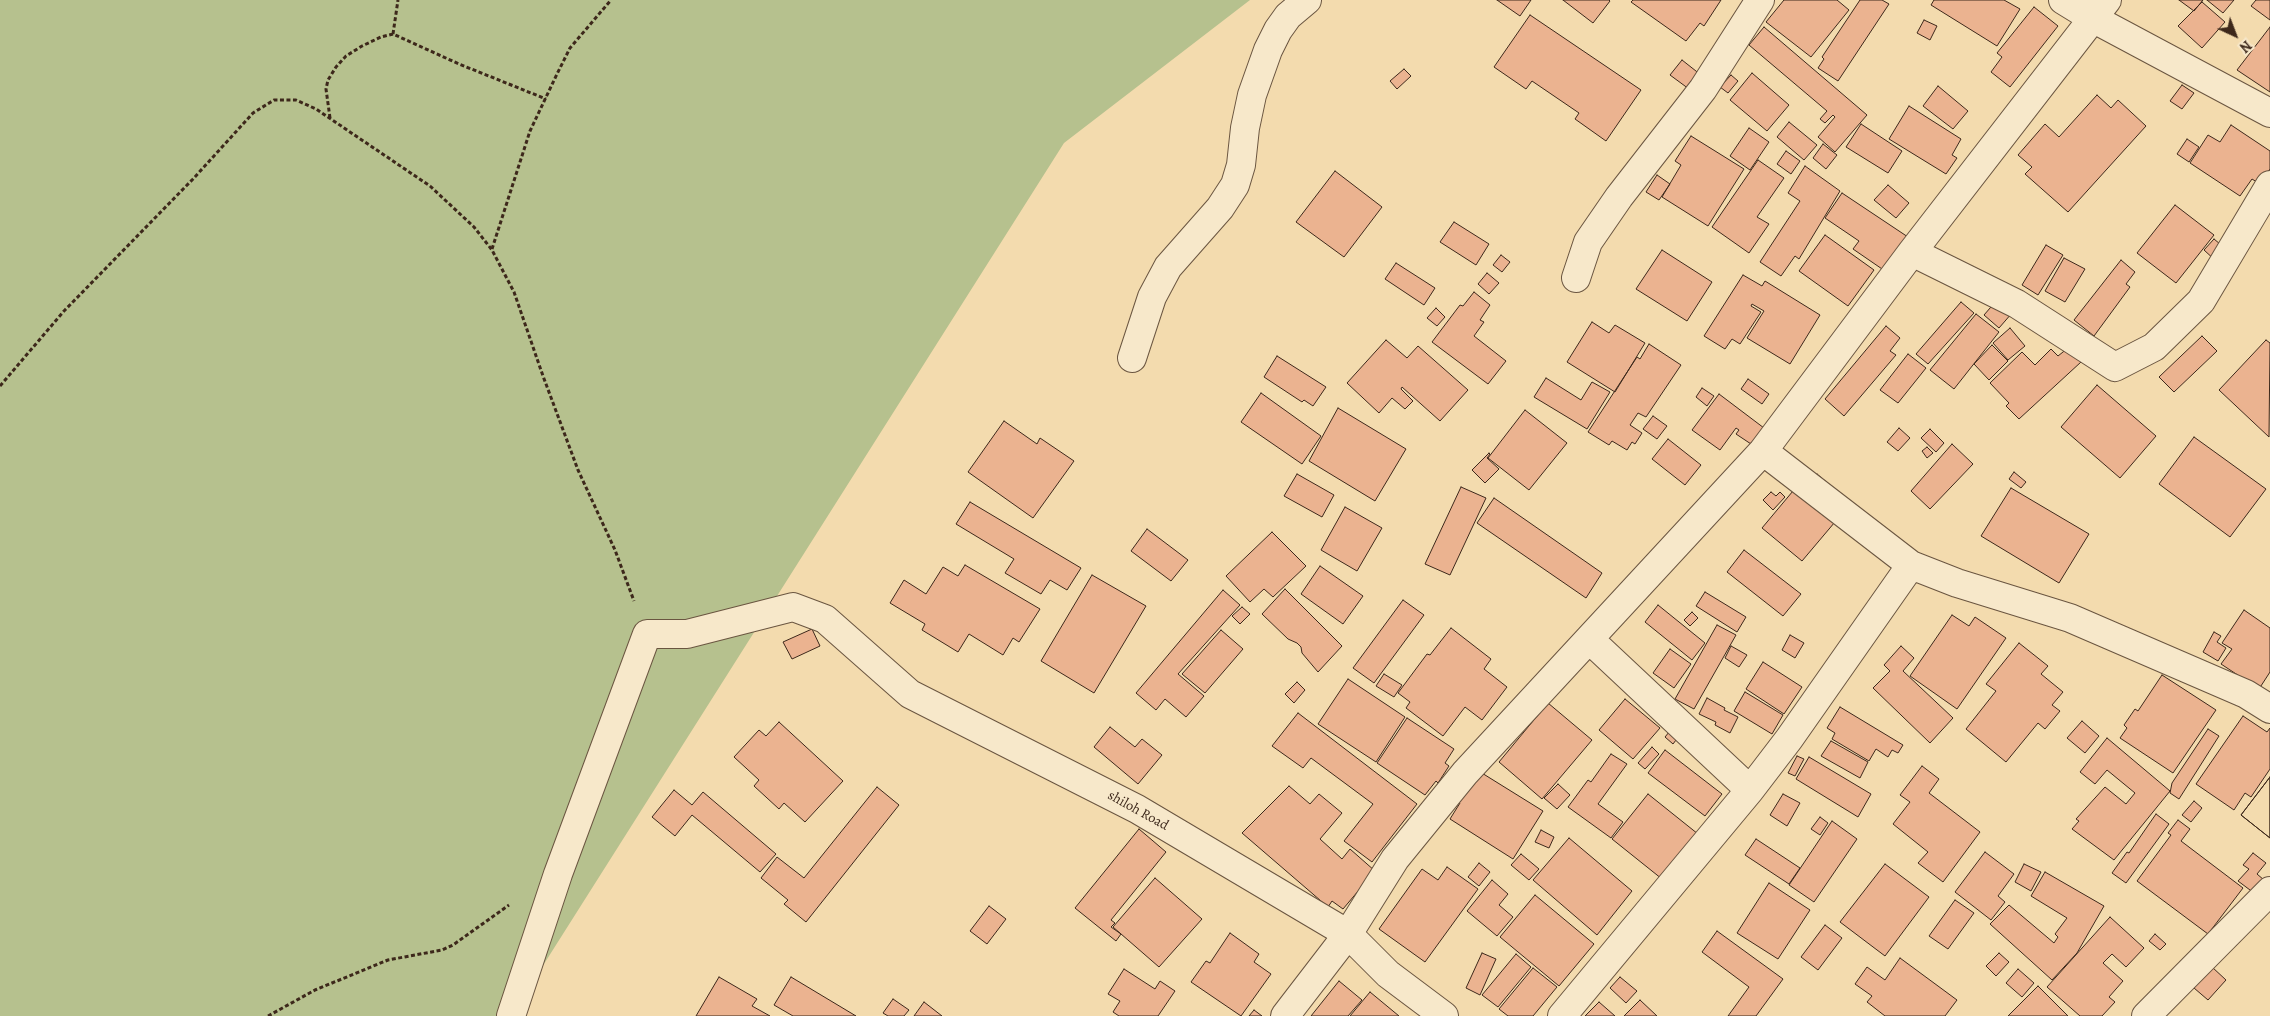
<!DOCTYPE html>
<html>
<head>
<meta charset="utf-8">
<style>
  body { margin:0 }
  #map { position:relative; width:2270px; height:1016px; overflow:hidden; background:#f3dbae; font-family:Alegreya,serif }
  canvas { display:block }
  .north { position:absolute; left:2210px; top:10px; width:50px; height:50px; -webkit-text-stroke:4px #f7e8ca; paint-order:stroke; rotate:137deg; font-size:14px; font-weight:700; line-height:20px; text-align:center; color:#3d281b }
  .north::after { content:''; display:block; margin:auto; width:18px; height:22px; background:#3d281b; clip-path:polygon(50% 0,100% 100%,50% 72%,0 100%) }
</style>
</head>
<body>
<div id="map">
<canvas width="2270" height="1016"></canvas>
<div class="north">N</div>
</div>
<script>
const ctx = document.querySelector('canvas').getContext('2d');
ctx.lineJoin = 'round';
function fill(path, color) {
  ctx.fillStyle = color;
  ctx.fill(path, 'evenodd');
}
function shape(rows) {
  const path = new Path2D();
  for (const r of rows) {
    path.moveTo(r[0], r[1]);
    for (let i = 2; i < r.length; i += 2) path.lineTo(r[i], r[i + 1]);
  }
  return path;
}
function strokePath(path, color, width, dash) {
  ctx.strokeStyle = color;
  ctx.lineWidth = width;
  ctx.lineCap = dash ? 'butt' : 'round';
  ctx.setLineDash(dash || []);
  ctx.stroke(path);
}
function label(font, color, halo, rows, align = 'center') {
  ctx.font = font + ' Alegreya,serif';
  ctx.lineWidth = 4;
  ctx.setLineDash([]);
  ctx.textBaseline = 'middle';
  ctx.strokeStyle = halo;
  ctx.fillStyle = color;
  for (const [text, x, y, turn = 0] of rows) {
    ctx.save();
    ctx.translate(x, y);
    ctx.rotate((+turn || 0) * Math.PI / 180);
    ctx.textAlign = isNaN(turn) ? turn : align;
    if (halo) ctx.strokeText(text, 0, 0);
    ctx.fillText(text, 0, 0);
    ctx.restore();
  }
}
fill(shape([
  [0,0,1250,0,1064,143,511,1016,0,1016]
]), '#b6c18e');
const building = shape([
  [1497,0,1531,0,1520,16,1497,0],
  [1563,0,1609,0,1610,1,1593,23,1563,0],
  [1633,0,1721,0,1704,26,1700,23,1686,41,1631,2,1633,0],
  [1784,0,1837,0,1849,10,1811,57,1766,22,1784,0],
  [1860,0,1882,0,1889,4,1838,81,1818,68,1824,59,1822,57,1860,0],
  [1934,0,2004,0,2020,9,1997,46,1931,5,1934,0],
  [2179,0,2203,0,2194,11,2179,0],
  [2207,0,2234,0,2223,13,2207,0],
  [2256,0,2270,0,2270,20,2251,6,2256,0],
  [2202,2,2225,22,2202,48,2178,26,2202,2],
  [2034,7,2058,26,2010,87,1991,72,2002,57,1997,53,2034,7],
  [1530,15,1641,90,1606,141,1575,119,1579,113,1532,81,1526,89,1494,67,1530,15],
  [1924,20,1937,26,1930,40,1917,33,1924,20],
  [1764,27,1867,115,1835,152,1818,137,1835,117,1833,115,1825,123,1820,119,1827,111,1749,45,1764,27],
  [2270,27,2270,92,2237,70,2270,27],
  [1682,60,1701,75,1689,89,1670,75,1682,60],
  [1404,69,1411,76,1397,89,1390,81,1404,69],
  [1752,73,1789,105,1767,131,1730,100,1752,73],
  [1731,75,1738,81,1728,93,1720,87,1731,75],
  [2182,85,2194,93,2182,109,2170,101,2182,85],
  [1938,86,1968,111,1953,129,1923,106,1938,86],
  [2097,95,2111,108,2118,100,2146,126,2068,212,2025,174,2032,167,2018,155,2045,124,2059,137,2097,95],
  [1909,106,1961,139,1952,155,1957,158,1946,174,1889,139,1909,106],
  [1789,122,1817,145,1804,160,1777,137,1789,122],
  [1861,124,1902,151,1888,173,1846,147,1861,124],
  [2231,125,2270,151,2270,169,2260,184,2252,179,2240,196,2190,163,2208,135,2220,142,2231,125],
  [1749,128,1769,142,1750,170,1730,156,1749,128],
  [1691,136,1744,169,1708,226,1662,197,1681,165,1675,161,1691,136],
  [2187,139,2199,147,2189,162,2177,154,2187,139],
  [1823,144,1837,155,1826,169,1813,158,1823,144],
  [1786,151,1800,161,1791,174,1777,164,1786,151],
  [1758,160,1784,178,1757,217,1769,224,1749,253,1712,227,1758,160],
  [1805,166,1840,191,1799,259,1795,256,1781,276,1760,262,1800,201,1788,193,1805,166],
  [1335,171,1382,207,1344,257,1296,222,1335,171],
  [1657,175,1670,184,1659,200,1646,192,1657,175],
  [1888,185,1909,203,1896,218,1874,200,1888,185],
  [1842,193,1908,237,1885,271,1853,249,1859,241,1825,218,1842,193],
  [2175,205,2214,235,2176,283,2137,253,2175,205],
  [1454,222,1489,244,1476,265,1440,242,1454,222],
  [1825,235,1874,270,1848,306,1799,271,1825,235],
  [2214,239,2226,249,2216,261,2204,250,2214,239],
  [2046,245,2063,255,2038,295,2022,285,2046,245],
  [1662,250,1712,282,1687,321,1636,289,1662,250],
  [1501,255,1510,262,1502,272,1493,265,1501,255],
  [2064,258,2085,269,2065,302,2045,291,2064,258],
  [2121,260,2135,272,2126,284,2130,287,2094,336,2074,320,2121,260],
  [1396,263,1435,288,1424,305,1385,279,1396,263],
  [1487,273,1499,283,1489,294,1478,284,1487,273],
  [1743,275,1762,286,1765,281,1820,315,1790,364,1747,338,1764,311,1752,304,1751,306,1761,312,1740,344,1732,339,1725,349,1704,336,1743,275],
  [1474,292,1490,305,1480,320,1484,322,1474,336,1506,361,1488,384,1432,342,1460,305,1463,306,1474,292],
  [1997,300,2012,313,1999,328,1984,315,1997,300],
  [1961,302,1974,313,1928,364,1916,354,1961,302],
  [1436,308,1445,317,1437,326,1427,318,1436,308],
  [1976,314,1999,332,1954,389,1930,370,1976,314],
  [1592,322,1609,333,1615,325,1645,343,1615,392,1567,362,1592,322],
  [1886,326,1900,338,1890,351,1896,355,1844,416,1825,399,1886,326],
  [2010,328,2025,346,2008,360,1993,343,2010,328],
  [2202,336,2217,351,2174,392,2159,377,2202,336],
  [1386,340,1407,358,1418,346,1468,390,1440,421,1402,387,1401,389,1413,401,1405,409,1392,398,1379,413,1347,383,1386,340],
  [2266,340,2270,343,2269,437,2219,390,2266,340],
  [1649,344,1681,365,1646,417,1638,413,1630,425,1642,433,1635,444,1632,442,1627,450,1612,441,1609,445,1588,432,1637,357,1640,359,1649,344],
  [1992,345,2008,361,1989,380,1974,364,1992,345],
  [2068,348,2081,362,2019,419,2006,406,2009,403,1990,383,2022,352,2035,365,2051,349,2058,356,2068,348],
  [1908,354,1926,368,1898,403,1880,390,1908,354],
  [1277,356,1326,387,1313,406,1304,400,1302,402,1264,377,1277,356],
  [1546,378,1581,400,1592,382,1610,392,1587,429,1534,397,1546,378],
  [1748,379,1769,394,1762,404,1741,389,1748,379],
  [2097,385,2156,436,2120,478,2061,427,2097,385],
  [1702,388,1714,396,1707,406,1696,397,1702,388],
  [1261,393,1321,436,1302,464,1241,422,1261,393],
  [1719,394,1764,428,1751,444,1736,434,1739,430,1736,428,1720,450,1692,430,1719,394],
  [1338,408,1406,449,1375,501,1309,461,1338,408],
  [1525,410,1567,443,1529,490,1488,458,1525,410],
  [1653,416,1667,426,1657,439,1643,429,1653,416],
  [1004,421,1037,444,1040,438,1074,461,1033,518,968,472,1004,421],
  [1899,428,1910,438,1898,451,1887,442,1899,428],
  [1930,429,1944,443,1936,452,1921,438,1930,429],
  [2194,437,2266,489,2230,537,2159,484,2194,437],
  [1668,439,1701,465,1685,485,1652,459,1668,439],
  [1952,444,1973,464,1930,509,1911,491,1952,444],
  [1927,447,1933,453,1927,458,1922,451,1927,447],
  [1489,453,1490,454,1487,458,1499,469,1485,483,1472,470,1489,453],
  [2014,472,2026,482,2021,488,2009,479,2014,472],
  [1297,474,1334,495,1322,517,1284,496,1297,474],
  [1817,474,1851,503,1802,561,1762,528,1798,485,1803,489,1817,474],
  [1461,487,1486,498,1450,575,1425,564,1461,487],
  [2011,488,2089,534,2059,583,1981,536,2011,488],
  [1771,492,1776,496,1780,492,1785,497,1773,510,1763,500,1771,492],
  [1494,498,1602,573,1586,598,1477,523,1494,498],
  [970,502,1081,568,1067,590,1050,580,1041,594,1005,573,1014,559,956,524,970,502],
  [1345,507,1382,528,1357,571,1321,550,1345,507],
  [1147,529,1188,560,1171,581,1131,551,1147,529],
  [1272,532,1306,566,1273,597,1264,589,1250,602,1226,576,1272,532],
  [1744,550,1801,594,1783,616,1727,572,1744,550],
  [965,565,1040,609,1019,642,1013,638,1003,655,969,634,958,652,922,630,925,624,890,603,904,580,926,594,943,567,958,576,965,565],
  [1320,566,1363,596,1343,624,1301,594,1320,566],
  [1092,575,1146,606,1094,693,1041,661,1092,575],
  [1285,589,1342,646,1318,672,1302,653,1301,647,1297,643,1288,639,1262,614,1285,589],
  [1223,590,1240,605,1178,674,1204,696,1186,717,1165,699,1156,710,1136,693,1223,590],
  [1705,592,1746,617,1737,632,1696,606,1705,592],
  [1403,600,1424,615,1374,683,1353,668,1403,600],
  [1658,605,1705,643,1692,660,1645,622,1658,605],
  [1242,607,1250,614,1240,624,1232,616,1242,607],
  [2244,610,2270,628,2270,672,2259,689,2221,664,2232,649,2222,643,2244,610],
  [1692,612,1698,618,1690,626,1684,620,1692,612],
  [1952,615,1969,626,1975,617,2006,638,1957,709,1910,676,1952,615],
  [1717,625,1736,635,1694,709,1675,699,1717,625],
  [1451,628,1491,659,1484,669,1507,687,1482,720,1465,707,1443,736,1406,708,1410,702,1398,693,1427,654,1430,655,1451,628],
  [812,629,820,646,792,659,783,642,812,629],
  [1221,630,1243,649,1205,693,1182,674,1221,630],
  [2214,632,2221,636,2217,642,2226,648,2218,661,2203,652,2214,632],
  [1790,635,1804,643,1795,658,1782,650,1790,635],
  [2019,643,2048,666,2041,674,2063,692,2052,705,2060,711,2045,729,2038,723,2006,762,1966,729,1996,691,1986,684,2019,643],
  [1731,646,1747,655,1739,667,1725,658,1731,646],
  [1901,646,1914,658,1903,671,1953,718,1930,743,1873,688,1890,671,1884,665,1901,646],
  [1670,649,1691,664,1674,688,1653,673,1670,649],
  [1763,662,1802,687,1784,714,1746,689,1763,662],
  [1384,674,1402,685,1394,697,1376,686,1384,674],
  [2162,675,2216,710,2173,773,2120,738,2127,728,2124,725,2135,709,2138,711,2162,675],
  [1348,679,1405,717,1376,762,1318,724,1348,679],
  [1297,682,1305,690,1294,703,1285,694,1297,682],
  [1745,692,1783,715,1772,734,1734,711,1745,692],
  [1707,698,1725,708,1724,710,1738,717,1730,733,1715,725,1716,722,1699,714,1707,698],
  [1625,699,1660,728,1633,759,1599,730,1625,699],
  [1548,703,1592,740,1542,799,1499,762,1548,703],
  [1840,707,1903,745,1898,753,1892,750,1888,757,1876,749,1869,761,1832,739,1835,733,1827,728,1840,707],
  [1298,713,1417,804,1372,862,1344,841,1373,804,1311,758,1303,768,1272,746,1298,713],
  [2243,716,2267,732,2270,728,2270,769,2251,797,2245,793,2234,810,2196,784,2243,716],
  [1407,718,1454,749,1445,763,1449,766,1438,783,1436,781,1425,795,1377,763,1407,718],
  [2082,721,2099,736,2085,753,2067,738,2082,721],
  [779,722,843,781,805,822,784,803,779,809,754,786,759,780,734,757,759,730,766,736,779,722],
  [1674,726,1682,732,1673,744,1665,737,1674,726],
  [1110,727,1135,747,1142,739,1162,755,1138,784,1094,747,1110,727],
  [2208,729,2219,736,2179,799,2170,793,2172,783,2208,729],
  [2107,738,2170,791,2114,860,2072,829,2079,821,2076,819,2105,787,2126,804,2135,793,2107,770,2095,784,2080,772,2107,738],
  [1831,741,1868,762,1860,778,1821,756,1831,741],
  [1652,747,1659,754,1645,769,1638,763,1652,747],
  [1665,750,1722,794,1705,816,1648,773,1665,750],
  [1611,754,1627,764,1598,804,1623,822,1611,838,1568,807,1588,780,1591,782,1611,754],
  [1797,756,1804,759,1795,776,1788,773,1797,756],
  [1809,757,1871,794,1858,817,1796,779,1809,757],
  [1922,766,1939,779,1929,793,1980,832,1943,882,1918,863,1928,852,1893,824,1910,802,1900,795,1922,766],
  [1477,770,1543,811,1513,859,1450,819,1460,803,1458,801,1477,770],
  [2270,777,2270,838,2241,815,2270,777],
  [2270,777,2270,838,2241,815,2270,777],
  [1558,784,1570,795,1557,809,1544,798,1558,784],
  [1289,786,1310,804,1319,794,1342,813,1320,839,1342,859,1350,849,1375,871,1343,909,1332,901,1328,907,1242,833,1289,786],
  [877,787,899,805,806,922,784,904,788,900,761,878,777,857,804,878,877,787],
  [674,790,692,805,703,792,776,854,760,872,692,815,675,836,652,817,674,790],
  [1648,794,1703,838,1667,883,1612,839,1648,794],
  [1783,794,1800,803,1787,826,1770,815,1783,794],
  [2194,801,2202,808,2191,822,2182,815,2194,801],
  [2156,814,2169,824,2126,883,2112,873,2127,852,2129,853,2156,814],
  [1820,817,1828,823,1820,835,1811,829,1820,817],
  [2178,820,2190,829,2181,841,2243,888,2208,934,2137,881,2171,835,2168,833,2178,820],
  [1832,821,1857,839,1814,902,1789,885,1832,821],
  [1139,829,1166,852,1111,920,1115,923,1111,927,1121,934,1116,941,1075,908,1139,829],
  [1541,830,1554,837,1549,848,1535,842,1541,830],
  [1569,838,1632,891,1597,935,1533,880,1569,838],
  [1756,839,1800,868,1789,884,1745,855,1756,839],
  [1985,852,2014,874,1998,896,2005,902,1991,920,1955,892,1985,852],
  [2253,853,2266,863,2257,874,2264,880,2254,893,2238,881,2249,869,2243,865,2253,853],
  [1521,854,1539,869,1529,880,1511,865,1521,854],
  [1479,863,1490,872,1479,886,1468,877,1479,863],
  [1885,864,1929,897,1885,956,1840,922,1885,864],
  [2024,864,2041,872,2031,891,2015,882,2024,864],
  [1447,867,1478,889,1425,962,1379,929,1422,869,1438,880,1447,867],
  [2045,872,2104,906,2077,953,2052,980,1990,924,2009,905,2054,943,2058,937,2055,934,2067,918,2031,896,2045,872],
  [1155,878,1202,919,1159,967,1113,927,1155,878],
  [1492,880,1508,894,1499,905,1513,917,1497,936,1467,911,1492,880],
  [1769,883,1810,910,1778,959,1737,933,1769,883],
  [1535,895,1594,944,1559,986,1500,937,1535,895],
  [1955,900,1974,913,1948,949,1929,936,1955,900],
  [989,906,1006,919,987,944,970,931,989,906],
  [2110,917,2144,948,2126,967,2112,954,2103,963,2123,981,2109,997,2115,1002,2102,1016,2080,1016,2047,987,2110,917],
  [1825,925,1842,938,1818,970,1801,957,1825,925],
  [1717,931,1783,979,1756,1016,1728,1016,1749,987,1702,952,1717,931],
  [1230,933,1259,954,1254,962,1271,974,1241,1016,1191,982,1206,961,1210,963,1230,933],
  [2155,934,2166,944,2160,950,2149,941,2155,934],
  [1482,953,1496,959,1480,995,1466,988,1482,953],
  [1999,953,2009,962,1996,976,1986,966,1999,953],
  [1516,954,1531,967,1498,1007,1482,995,1516,954],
  [1900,958,1957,1000,1945,1016,1885,1016,1867,1002,1872,996,1855,984,1867,967,1885,980,1900,958],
  [2212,967,2226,980,2208,1000,2194,988,2212,967],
  [1533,968,1557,987,1533,1016,1508,1016,1499,1009,1533,968],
  [1124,969,1155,989,1160,981,1175,991,1158,1016,1119,1016,1113,1012,1120,1001,1108,994,1124,969],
  [2018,969,2034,983,2022,997,2006,983,2018,969],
  [719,977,757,999,752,1006,770,1016,696,1016,719,977],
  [791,977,856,1016,793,1016,774,1005,791,977],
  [1620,977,1637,991,1626,1003,1610,988,1620,977],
  [1339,981,1362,1000,1348,1016,1311,1016,1339,981],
  [2038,986,2068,1016,2008,1016,2038,986],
  [1370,992,1399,1016,1350,1016,1370,992],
  [893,999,909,1010,904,1016,888,1016,883,1013,893,999],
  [1640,1000,1657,1016,1624,1016,1640,1000],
  [924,1002,942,1016,914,1016,924,1002],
  [1599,1002,1615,1016,1585,1016,1599,1002],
  [1254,1010,1262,1016,1249,1016,1254,1010]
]);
fill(building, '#ebb390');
strokePath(building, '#3d281b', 1);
const minor = shape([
  [2063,0,2094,19,2270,113],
  [1912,252,2017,304,2115,367,2154,347,2201,301,2270,185],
  [1576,278,1588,242,1619,197,1703,89,1760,0],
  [1132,358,1152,297,1168,267,1220,208,1235,185,1241,165,1245,128,1252,95,1268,50,1278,30,1288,16,1307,0],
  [1763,451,1911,565,1957,583,2070,618,2246,694,2270,709],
  [1589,639,1750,790],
  [511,1016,558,874,647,634,687,634,793,607,825,619,910,694,1137,809,1348,934,1388,974,1444,1016],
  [1285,1016,1348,934,1395,859,1465,773,1763,451,1912,252,2107,0],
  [1562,1016,1750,790,1789,739,1911,565],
  [2146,1016,2270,891]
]);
strokePath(minor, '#6a5540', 30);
strokePath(shape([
  [393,34,398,0],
  [330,118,326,89,328,80,336,67,346,56,362,46,381,37,393,34,459,64,546,99],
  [492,249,530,131,557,74,570,48,611,0],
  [0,386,64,311,193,179,253,113,274,100,296,100,316,109,430,186,474,227,492,250,514,292,543,376,578,470,615,550,634,601],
  [268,1016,315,990,388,960,442,950,453,945,509,905]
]), '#3d281b', 3, [4, 2.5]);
strokePath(minor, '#f7e8ca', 28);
label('14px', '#3d281b', '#f7e8ca', [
  ["shiloh Road",1138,811,29]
]);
</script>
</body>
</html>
